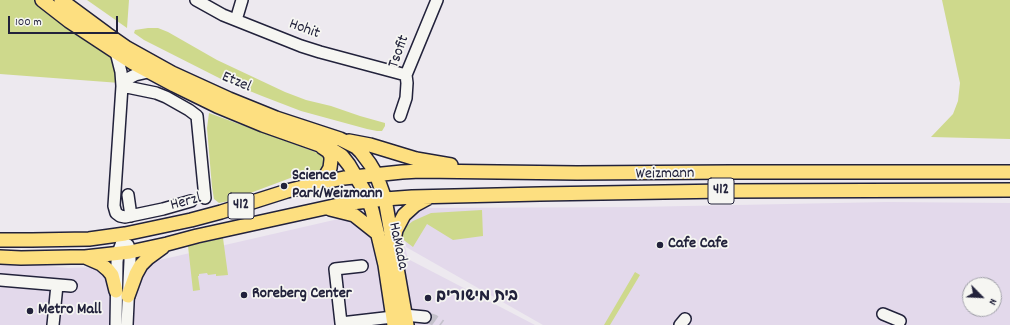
<!DOCTYPE html>
<html>
<head>
<meta charset="utf-8">
<style>
  body { margin:0 }
  #map { position:relative; width:1010px; height:325px; overflow:hidden; background:#ede9ef; font-family:Dekko,sans-serif }
  canvas { display:block }
  .north { position:absolute; left:962px; top:277px; width:40px; height:40px; box-sizing:border-box; background:#f6f6f2; border:1px solid #a1a1a9; border-radius:50%; rotate:114deg; font-size:11px; font-weight:700; line-height:16px; text-align:center; color:#22223b }
  .north::after { content:''; display:block; margin:auto; width:14px; height:18px; background:#22223b; clip-path:polygon(50% 0,100% 100%,50% 72%,0 100%) }
  .scale { position:absolute; left:8px; top:16px; width:110px; height:18px; box-sizing:border-box; border:2px solid #22223b; border-top:0; padding-left:5px; font-size:12px; line-height:14px; white-space:nowrap; color:#22223b; -webkit-text-stroke:3px #f6f6f2; paint-order:stroke }
</style>
</head>
<body>
<div id="map">
<canvas width="1010" height="325"></canvas>
<div class="north">N</div>
<div class="scale">100 m</div>
</div>
<script>
const ctx = document.querySelector('canvas').getContext('2d');
ctx.lineJoin = 'round';
function fill(path, color) {
  ctx.fillStyle = color;
  ctx.fill(path, 'evenodd');
}
function shape(rows) {
  const path = new Path2D();
  for (const r of rows) {
    path.moveTo(r[0], r[1]);
    for (let i = 2; i < r.length; i += 2) path.lineTo(r[i], r[i + 1]);
  }
  return path;
}
function strokePath(path, color, width, dash) {
  ctx.strokeStyle = color;
  ctx.lineWidth = width;
  ctx.lineCap = dash ? 'butt' : 'round';
  ctx.setLineDash(dash || []);
  ctx.stroke(path);
}
function label(font, color, halo, rows, align = 'center') {
  ctx.font = font + ' Dekko,"Playpen Sans Hebrew",sans-serif';
  ctx.lineWidth = 3.5;
  ctx.setLineDash([]);
  ctx.textBaseline = 'middle';
  ctx.strokeStyle = halo;
  ctx.fillStyle = color;
  for (const [text, x, y, turn = 0] of rows) {
    ctx.save();
    ctx.translate(x, y);
    ctx.rotate((+turn || 0) * Math.PI / 180);
    ctx.textAlign = isNaN(turn) ? turn : align;
    if (halo) ctx.strokeText(text, 0, 0);
    ctx.fillText(text, 0, 0);
    ctx.restore();
  }
}
fill(shape([
  [887,202,1010,203,1010,325,543,325,406,247,404,222,420,208,636,207],
  [970,285,994,285,994,309,970,309],
  [395,206,408,259,535,325,0,325,0,261,68,268,99,267,164,259]
]), '#e3d9eb');
fill(shape([
  [0,0,34,0,37,2,106,53,114,61,120,83,0,74],
  [87,0,129,0,127,28],
  [942,0,1010,0,1010,139,931,137,953,114,958,101,960,83],
  [148,28,158,28,168,32,217,60,285,92,306,100,331,106,360,116,385,123,385,126,382,131,377,131,367,129,301,111,262,96,225,81,144,40,134,33,135,30],
  [209,113,318,153,321,155,324,158,324,165,322,169,318,171,293,177,229,201,219,203,214,199,212,187,207,128],
  [482,210,483,236,453,240,427,224,413,247,401,238,404,228,413,221,431,213],
  [223,238,228,275,216,276,216,274,208,275,207,273,199,274,199,276,198,276,200,290,193,291,188,246],
  [635,272,640,275,610,325,604,325]
]), '#ced98c');
strokePath(shape([
  [425,317,434,320,441,325]
]), '#c4c1cb', 11, [11, 5.5]);
const minor = shape([
  [196,0,223,15,301,46,320,52,406,75],
  [236,20,242,0],
  [116,52,121,72,122,86,114,206,116,213,120,216,125,217,163,209,191,201],
  [122,86,156,93,166,97,189,110,197,116,205,198],
  [122,86,129,78,135,75,148,72],
  [400,116,406,98,407,83,406,75,437,0],
  [128,195,131,216],
  [362,266,335,269,341,323,393,317],
  [0,280,71,286],
  [883,314,900,321],
  [405,315,425,317],
  [53,325,57,285],
  [116,325,117,262,118,253,125,234],
  [127,325,130,261,130,252,128,245],
  [680,325,685,319]
]);
const major = shape([
  [42,0,69,21,116,52,133,63,174,85,217,106,263,125,331,149,342,156,349,165,365,192,372,210,385,265,394,325],
  [61,0,107,34,127,48,172,73,229,99,276,118,340,139,356,147,361,152,370,164,376,174,385,199,407,325],
  [349,141,370,145,416,159,451,165],
  [319,183,326,175,330,168,331,160,331,156,328,151,322,147],
  [330,209,354,215,378,234],
  [0,240,32,240,89,239,125,234,191,220,221,212,287,191,319,183,344,178,402,172,420,171,577,173,731,172,1010,172],
  [394,240,396,230,404,215,415,205,428,198],
  [0,257,21,258,71,257,85,257,130,252,167,244,197,236,343,204,385,199,412,197,540,194,726,191,1010,190],
  [85,257,101,264,108,270,112,275,116,291],
  [128,296,136,274,141,265,148,258,163,247]
]);
strokePath(minor, '#22223b', 14);
strokePath(major, '#22223b', 16);
strokePath(minor, '#f6f6f2', 11);
strokePath(major, '#fddf80', 13);
for (const [x, y, r, color] of [
  [284,186,4,"#22223b"],
  [660,245,4,"#22223b"],
  [244,295,4,"#22223b"],
  [428,298,4,"#22223b"],
  [30,311,4,"#22223b"]
]) {
  const dot = new Path2D();
  dot.arc(x, y, r, 0, 2 * Math.PI);
  ctx.fillStyle = color;
  ctx.fill(dot);
  strokePath(dot, '#f6f6f2', 1.5);
}
for (const [x, y, w] of [
  [721,191,26],
  [241,206,26]
]) {
  const box = new Path2D();
  box.roundRect(x - w / 2, y - 13, w, 26, 3);
  ctx.fillStyle = '#f6f6f2';
  ctx.fill(box);
  strokePath(box, '#22223b', 1);
}
label('bold 15px', '#22223b', null, [
  ["412",721,191],
  ["412",241,206]
]);
label('16px', '#22223b', '#f6f6f2', [
  ["Hohit",304,30,20],
  ["Tsofit",400,52,-70],
  ["Etzel",236,83,23],
  ["Weizmann",665,175,-1],
  ["Herzl",186,203,-14],
  ["HaMada",397,246,78]
]);
label('bold 16px', '#22223b', '#f6f6f2', [
  ["Science",292,177],
  ["Park/Weizmann",292,195],
  ["Cafe Cafe",668,245],
  ["Roreberg Center",252,295],
  ["בית מישורים",436,298],
  ["Metro Mall",38,311]
], 'left');
</script>
</body>
</html>
